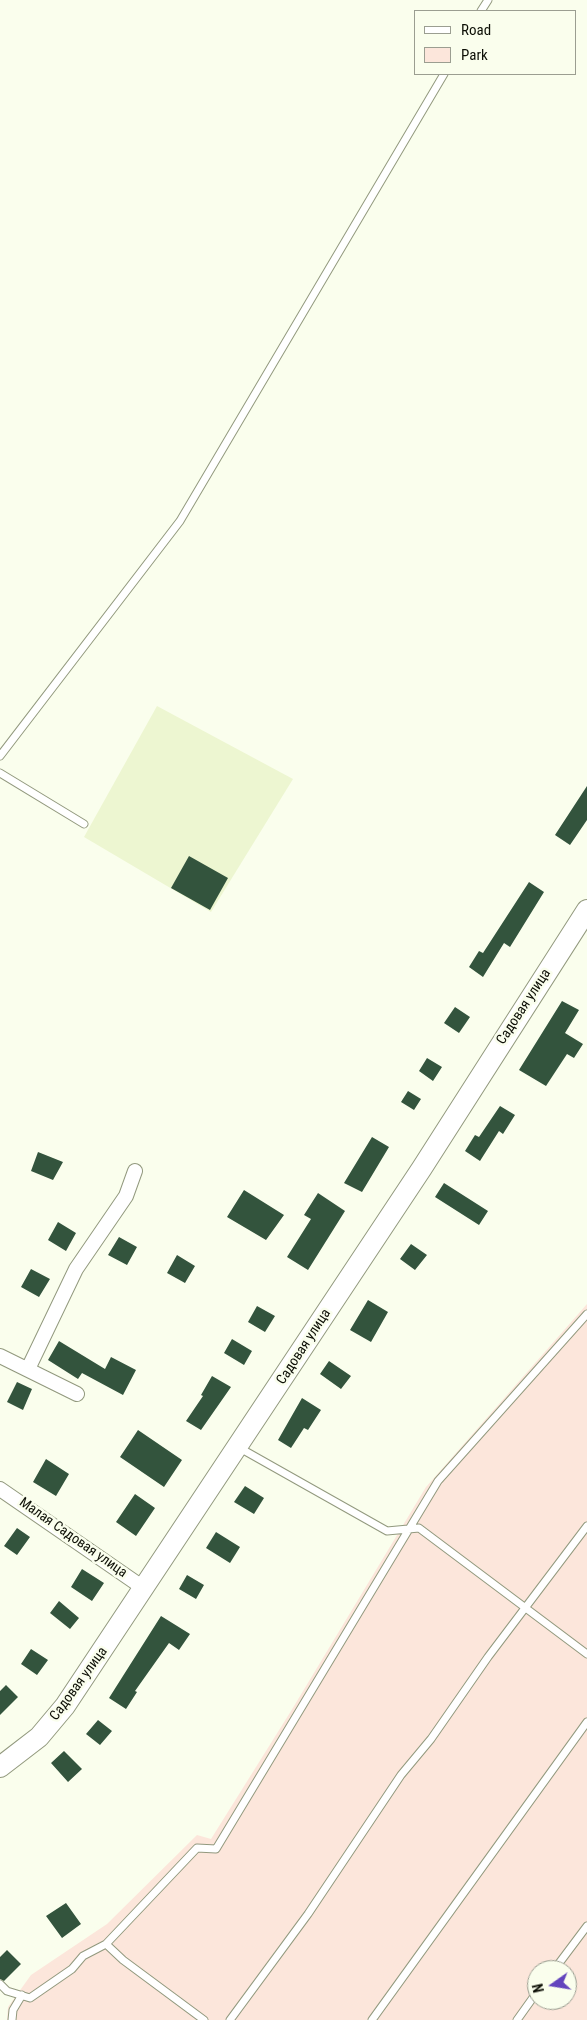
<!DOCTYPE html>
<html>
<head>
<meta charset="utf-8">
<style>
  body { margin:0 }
  #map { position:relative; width:587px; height:2020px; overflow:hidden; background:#fafeed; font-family:"Roboto Condensed",sans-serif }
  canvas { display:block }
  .legend { position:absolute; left:414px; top:10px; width:162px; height:65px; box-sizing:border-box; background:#fafeed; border:1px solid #9b9e91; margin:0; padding:6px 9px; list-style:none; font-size:15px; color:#0d0f06 }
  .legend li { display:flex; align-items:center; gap:10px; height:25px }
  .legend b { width:25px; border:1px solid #9b9e91 }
  .north { position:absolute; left:527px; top:1960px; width:50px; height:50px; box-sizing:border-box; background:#fafeed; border:1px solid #9b9e91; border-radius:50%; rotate:257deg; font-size:14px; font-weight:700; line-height:20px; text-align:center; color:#0d0f06 }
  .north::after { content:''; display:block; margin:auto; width:18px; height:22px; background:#6244bd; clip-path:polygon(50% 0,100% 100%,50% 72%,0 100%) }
</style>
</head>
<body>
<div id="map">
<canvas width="587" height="2020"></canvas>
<ul class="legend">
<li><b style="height:6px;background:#fff"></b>Road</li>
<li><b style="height:14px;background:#fce6db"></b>Park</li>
</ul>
<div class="north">N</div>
</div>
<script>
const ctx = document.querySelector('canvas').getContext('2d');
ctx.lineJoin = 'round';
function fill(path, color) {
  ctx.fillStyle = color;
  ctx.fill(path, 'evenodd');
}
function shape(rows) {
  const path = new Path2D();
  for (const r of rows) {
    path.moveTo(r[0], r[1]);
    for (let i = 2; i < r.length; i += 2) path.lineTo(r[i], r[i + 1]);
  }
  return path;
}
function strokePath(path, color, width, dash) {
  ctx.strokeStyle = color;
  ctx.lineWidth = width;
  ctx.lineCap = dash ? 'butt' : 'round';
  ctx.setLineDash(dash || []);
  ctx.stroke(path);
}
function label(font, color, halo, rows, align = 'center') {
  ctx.font = font + ' "Roboto Condensed",sans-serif';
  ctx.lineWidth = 5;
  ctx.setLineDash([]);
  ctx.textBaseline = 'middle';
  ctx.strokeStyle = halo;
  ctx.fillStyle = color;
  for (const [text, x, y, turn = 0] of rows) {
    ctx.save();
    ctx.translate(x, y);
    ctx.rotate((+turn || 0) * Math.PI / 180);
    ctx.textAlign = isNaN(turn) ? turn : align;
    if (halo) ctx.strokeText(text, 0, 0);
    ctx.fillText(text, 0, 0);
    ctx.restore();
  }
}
fill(shape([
  [157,706,293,779,211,912,84,837]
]), '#edf6d1');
fill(shape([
  [587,1304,587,2020,7,2020,8,2007,31,1975,107,1924,197,1835,211,1839,291,1711,426,1487],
  [537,1970,567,1970,567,2000,537,2000]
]), '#fce6db');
fill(shape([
  [587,786,587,820,570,845,555,835],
  [189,856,228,878,210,910,171,888],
  [529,882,544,892,510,947,504,943,483,977,469,967,479,951,483,953],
  [562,1001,579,1010,565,1033,583,1044,574,1058,567,1054,546,1086,519,1070],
  [455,1007,470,1017,459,1033,444,1023],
  [427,1058,442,1067,433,1081,419,1071],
  [408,1091,421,1099,414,1110,401,1102],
  [500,1106,515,1115,503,1134,499,1131,480,1161,465,1151,475,1135,479,1137],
  [372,1137,389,1147,362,1192,344,1183],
  [38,1152,63,1162,53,1180,31,1171],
  [444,1183,488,1211,479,1225,435,1197],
  [244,1190,284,1215,266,1240,227,1217],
  [318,1193,345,1211,308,1270,287,1257,311,1219,304,1215],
  [58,1222,76,1233,66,1251,48,1240],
  [119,1237,137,1247,127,1265,108,1255],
  [411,1244,427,1255,415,1270,400,1259],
  [177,1255,195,1266,185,1283,167,1273],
  [31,1269,50,1279,39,1297,21,1287],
  [368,1300,388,1312,371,1342,350,1330],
  [257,1306,275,1316,265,1332,248,1322],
  [232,1339,252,1351,244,1365,224,1353],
  [59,1341,105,1369,111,1357,136,1370,123,1395,82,1373,78,1379,48,1360],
  [329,1361,351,1376,341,1389,320,1374],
  [212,1376,231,1387,201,1430,186,1421,203,1396,201,1395],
  [17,1382,32,1389,23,1410,7,1402],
  [302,1398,321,1410,308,1430,304,1428,291,1448,278,1440],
  [138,1430,182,1460,164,1487,120,1457],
  [46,1459,69,1474,56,1496,33,1482],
  [245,1486,264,1498,254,1514,234,1502],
  [135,1494,155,1508,136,1536,116,1522],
  [17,1528,30,1537,17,1555,4,1546],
  [216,1532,240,1547,230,1563,206,1548],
  [82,1569,104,1583,92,1601,71,1587],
  [187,1575,204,1585,196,1599,179,1589],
  [59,1601,79,1618,70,1629,50,1613],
  [161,1616,190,1634,179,1650,169,1643,135,1691,137,1692,126,1709,109,1698],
  [31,1649,48,1660,37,1675,21,1664],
  [6,1685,18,1697,0,1715,0,1691],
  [98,1720,112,1731,100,1745,86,1734],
  [64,1751,82,1769,68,1782,51,1763],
  [66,1903,81,1924,62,1938,46,1916],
  [7,1950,21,1964,4,1981,0,1979,0,1957]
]), '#33543d');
const lane = shape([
  [481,11,488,0],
  [0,756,180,521,444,74],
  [0,773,84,824],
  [238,1447,387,1531,419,1528,587,1654],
  [106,1944,197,1848,216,1849,438,1481,587,1314],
  [554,1970,587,1926],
  [0,1984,7,1991,30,1998,72,1969,83,1956,106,1944,123,1960,204,2020],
  [12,2020,13,2010,22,1995],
  [230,2020,308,1914,401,1775,431,1739,488,1657,587,1526],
  [372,2020,587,1722],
  [517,2020,537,1992]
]);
const street = shape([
  [0,1356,77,1394],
  [28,1369,76,1269,126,1196,135,1171],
  [0,1489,145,1589]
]);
const secondary = shape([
  [0,1767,39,1737,65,1706,422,1168,587,910]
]);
strokePath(lane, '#92997e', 9);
strokePath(street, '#92997e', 16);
strokePath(secondary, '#92997e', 22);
strokePath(lane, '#fff', 7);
strokePath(street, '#fff', 14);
strokePath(secondary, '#fff', 20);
label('14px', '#0d0f06', '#fafeed', [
  ["Садовая улица",524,1007,-57],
  ["Садовая улица",304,1347,-57],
  ["Малая Садовая улица",73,1538,35],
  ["Садовая улица",79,1684,-54]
]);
</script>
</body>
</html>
